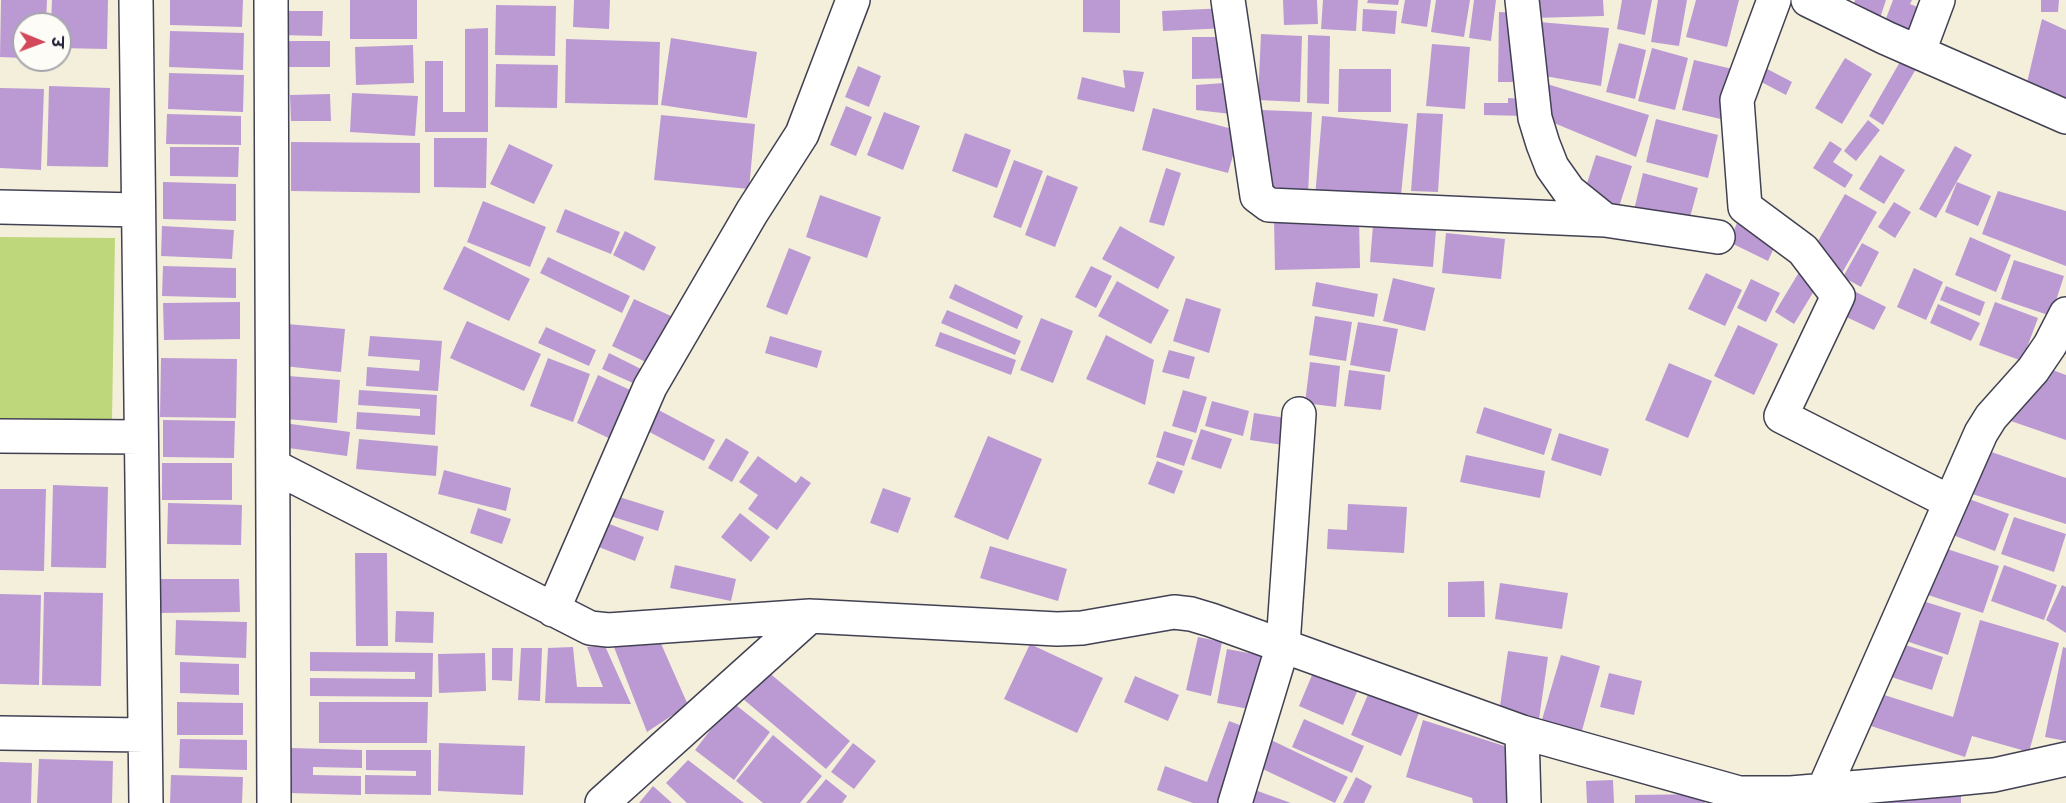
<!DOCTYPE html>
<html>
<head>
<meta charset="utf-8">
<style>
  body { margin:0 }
  #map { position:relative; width:2066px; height:803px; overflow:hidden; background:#f4efdb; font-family:Delius,"Playpen Sans Deva",sans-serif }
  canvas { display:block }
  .north { position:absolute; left:12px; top:12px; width:60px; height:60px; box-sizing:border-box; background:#fdfcf7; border:2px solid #a5a5ac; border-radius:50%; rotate:91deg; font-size:16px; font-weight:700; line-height:24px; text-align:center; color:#22223b }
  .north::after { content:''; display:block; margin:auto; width:21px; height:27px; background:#d1495b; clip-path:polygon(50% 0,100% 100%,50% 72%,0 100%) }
</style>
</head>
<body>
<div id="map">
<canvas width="2066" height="803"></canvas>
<div class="north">उ</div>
</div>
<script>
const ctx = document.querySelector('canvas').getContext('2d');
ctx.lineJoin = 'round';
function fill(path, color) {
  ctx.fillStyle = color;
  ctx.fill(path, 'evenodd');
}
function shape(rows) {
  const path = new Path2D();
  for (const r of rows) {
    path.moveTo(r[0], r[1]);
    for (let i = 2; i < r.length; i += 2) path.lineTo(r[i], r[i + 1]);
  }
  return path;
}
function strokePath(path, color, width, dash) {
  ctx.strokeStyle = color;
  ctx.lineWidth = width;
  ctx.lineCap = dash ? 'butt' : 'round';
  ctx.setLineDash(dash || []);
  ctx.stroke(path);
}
fill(shape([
  [0,237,115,238,112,420,0,418]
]), '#bed77b');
fill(shape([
  [1,0,47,0,46,24,24,24,24,58,0,57],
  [52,0,108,0,107,49,60,48,60,24,51,24],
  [170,0,243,0,242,27,170,25],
  [350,0,417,0,417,39,350,39],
  [574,0,610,0,609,29,573,27],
  [1083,0,1120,0,1120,33,1083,32],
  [1283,0,1317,0,1318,24,1284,25],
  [1323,0,1358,0,1356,31,1321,29],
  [1368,0,1399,0,1398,5,1367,3],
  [1405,0,1431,0,1427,27,1401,23],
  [1436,0,1470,0,1464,37,1431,32],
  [1474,0,1496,0,1491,41,1469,38],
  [1533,0,1603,0,1604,16,1533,18],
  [1622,0,1652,0,1645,35,1617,29],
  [1658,0,1687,0,1679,46,1651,42],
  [1696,0,1739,0,1727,47,1686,37],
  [1855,0,1886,0,1879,21,1852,10],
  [1893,0,1912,0,1910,4,1925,10,1912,41,1882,29],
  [2041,0,2059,0,2058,12,2041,12],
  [496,5,556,6,555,56,495,55],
  [1227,8,1228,28,1163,31,1162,11],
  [1363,9,1397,11,1395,34,1362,31],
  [279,11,323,11,322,36,278,35],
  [1499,12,1520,13,1521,82,1498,82],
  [2042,19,2066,30,2066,102,2026,87],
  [1539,22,1609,28,1601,86,1539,75],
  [488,28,488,132,425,132,425,61,443,61,443,112,465,112,465,29],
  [170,31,244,33,243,70,169,67],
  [1261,34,1302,36,1300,102,1258,100],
  [1308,35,1330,36,1329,104,1307,103],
  [1192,37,1231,37,1232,78,1192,79],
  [671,38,757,52,747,118,661,105],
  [566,39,660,42,658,105,565,103],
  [286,41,330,41,330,67,286,67],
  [1619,43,1646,50,1635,99,1606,92],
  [1432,44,1470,47,1465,109,1426,106],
  [413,45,414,83,356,85,355,47],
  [1652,48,1688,58,1675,110,1638,101],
  [1845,58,1872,74,1842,124,1815,108],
  [1694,60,1741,71,1729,121,1682,110],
  [1901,60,1916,69,1883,125,1869,116],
  [1756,63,1792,82,1786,95,1750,76],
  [496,64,558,65,557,108,495,107],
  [858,66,881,76,869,107,845,97],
  [1339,69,1391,69,1391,112,1338,112],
  [1123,70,1144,72,1134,112,1077,99,1082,77,1125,88],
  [169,73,244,75,243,112,168,109],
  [1238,82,1240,115,1196,110,1196,85],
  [1547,84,1649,115,1636,157,1537,116],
  [49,86,110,88,108,167,47,166],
  [0,88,44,89,41,170,0,168],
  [352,93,418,96,415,136,350,132],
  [330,94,331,121,291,121,290,95],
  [1508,98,1525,99,1525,116,1484,115,1484,103,1508,103],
  [846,106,872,117,856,156,830,145],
  [1153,108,1240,131,1228,173,1142,150],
  [1261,110,1312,112,1308,194,1273,190],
  [884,112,920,126,903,170,867,155],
  [1417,113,1443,114,1438,192,1411,191],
  [167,114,241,116,241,145,166,144],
  [661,115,755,124,749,189,654,180],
  [1322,116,1408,124,1400,205,1315,197],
  [1656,119,1718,135,1708,178,1646,162],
  [1868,120,1880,130,1856,161,1844,151],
  [965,133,1011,150,997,188,952,171],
  [434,138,487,138,486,188,434,187],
  [1830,141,1842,149,1833,162,1853,175,1845,188,1813,168],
  [291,142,420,143,420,193,291,191],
  [509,144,553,165,534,204,490,184],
  [1955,146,1972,155,1936,218,1919,209],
  [170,147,239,147,238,177,170,176],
  [1596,155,1632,166,1618,210,1582,199],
  [1880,155,1905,170,1884,204,1859,189],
  [1014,160,1043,171,1021,228,993,217],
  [1166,168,1181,173,1164,226,1149,222],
  [1643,173,1698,188,1687,228,1633,214],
  [1047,175,1078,187,1055,247,1025,235],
  [163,182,236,184,236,221,163,219],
  [1957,182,1991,196,1978,226,1945,212],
  [1998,191,2066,211,2066,266,1982,234],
  [1845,194,1877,212,1842,273,1810,255],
  [820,195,881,217,867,258,806,237],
  [483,201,546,227,530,267,467,242],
  [1894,202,1911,212,1895,238,1878,227],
  [565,209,620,232,611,254,556,232],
  [1359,217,1360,268,1275,270,1274,219],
  [1737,223,1777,241,1768,261,1729,242],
  [1373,225,1436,230,1433,267,1370,262],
  [162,226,234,230,232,259,161,256],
  [1120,226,1175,257,1158,289,1102,259],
  [625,231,656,247,644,271,613,255],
  [1446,233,1505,239,1501,279,1442,273],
  [1970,237,2011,255,1996,292,1955,275],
  [1862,243,1879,252,1861,287,1843,277],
  [464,246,530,279,509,321,443,289],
  [789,248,811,257,787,315,766,307],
  [548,257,630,296,622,313,540,273],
  [2014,260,2064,276,2051,316,2001,299],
  [163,266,236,268,236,298,162,296],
  [1091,266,1112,276,1096,308,1075,297],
  [1914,268,1943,282,1926,320,1897,307],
  [1801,269,1820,281,1794,324,1775,312],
  [1706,273,1742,290,1725,326,1688,309],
  [1393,278,1435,288,1425,331,1383,321],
  [1751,279,1780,293,1766,322,1737,308],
  [1117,281,1169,310,1151,344,1098,316],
  [1316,282,1378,294,1374,317,1312,306],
  [955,284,1023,316,1017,329,949,298],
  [1946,286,1985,302,1980,316,1940,300],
  [1852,290,1886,307,1874,330,1840,314],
  [1186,298,1221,309,1209,353,1173,341],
  [634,299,671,316,648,363,612,346],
  [240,302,240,339,164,340,163,303],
  [1995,302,2038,318,2022,361,1979,345],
  [1938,304,1980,323,1971,341,1930,323],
  [947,310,1021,341,1015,355,941,323],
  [1315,316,1352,322,1346,361,1309,355],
  [1041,318,1073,331,1053,383,1020,370],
  [467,321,541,354,524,391,450,358],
  [1358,322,1398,329,1390,372,1350,365],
  [287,324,345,329,341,372,283,366],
  [1738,325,1778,344,1754,395,1714,376],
  [546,327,596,350,589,366,538,343],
  [940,332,1016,360,1011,375,935,346],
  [1106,335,1154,360,1145,405,1086,379],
  [370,336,442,341,438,391,366,386,367,367,419,371,420,360,368,356],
  [770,336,822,351,817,368,765,353],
  [1169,350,1195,357,1189,379,1162,372],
  [609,353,641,369,635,384,602,369],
  [161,358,237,359,236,418,160,417],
  [548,358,590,374,573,422,530,406],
  [1310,362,1340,366,1336,407,1305,403],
  [1669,363,1712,381,1688,438,1645,420],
  [2050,369,2066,375,2066,440,2005,419],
  [1349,370,1385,375,1381,410,1344,406],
  [598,375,641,395,619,443,577,423],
  [288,376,340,380,337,423,285,419],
  [359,390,437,395,435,435,356,429,357,412,420,416,420,409,358,405],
  [1183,390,1207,397,1196,433,1172,426],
  [1212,401,1249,411,1243,436,1205,426],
  [653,407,715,440,704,461,642,428],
  [1484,407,1552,429,1544,455,1476,433],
  [1254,413,1292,419,1289,446,1250,440],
  [163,420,235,421,234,458,163,457],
  [284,423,350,432,347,456,281,447],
  [1201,429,1232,439,1221,469,1191,459],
  [1164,431,1193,440,1184,466,1156,457],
  [1559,433,1609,449,1601,476,1551,460],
  [988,436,1042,459,1008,540,954,517],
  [726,438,749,452,732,482,708,468],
  [359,439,438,446,436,476,356,469],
  [1980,448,2066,478,2066,524,1966,492],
  [1466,455,1545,471,1540,498,1460,482],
  [758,456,796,483,801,476,811,483,777,530,748,509,758,495,739,482],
  [1157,461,1183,471,1174,494,1148,484],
  [162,463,232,463,232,500,162,500],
  [444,470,511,488,506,511,438,494],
  [53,485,108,487,106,568,51,567],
  [883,488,911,498,898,533,870,523],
  [0,489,46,489,44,571,0,570],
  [616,496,664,511,658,531,610,516],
  [1964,497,2009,514,1995,551,1950,534],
  [168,503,242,505,241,545,167,544],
  [1348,504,1407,507,1404,553,1327,549,1328,529,1347,530],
  [478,508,511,519,502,544,470,533],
  [740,513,770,537,751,562,721,537],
  [2014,517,2066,534,2054,572,2001,554],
  [604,522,644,537,635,561,596,546],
  [990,546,1067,569,1058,601,980,578],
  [1941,547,1999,566,1983,613,1925,594],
  [355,553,387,553,388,646,356,646],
  [675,565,736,579,731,601,670,588],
  [2004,565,2057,585,2044,620,1991,601],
  [160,579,239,579,240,612,160,613],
  [1484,581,1485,617,1448,617,1448,582],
  [1500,583,1568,593,1562,629,1495,619],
  [2062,585,2066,587,2066,633,2046,620],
  [44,592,103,593,101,686,42,685],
  [0,594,41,595,39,685,0,684],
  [1910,597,1961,613,1948,655,1897,638],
  [396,611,434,612,433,643,395,642],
  [176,620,247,622,246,658,175,655],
  [1980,620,2059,643,2029,752,1972,736,1965,757,1865,724,1875,692,1953,717],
  [1198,637,1222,642,1211,696,1186,690],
  [659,639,688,705,647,732,612,642],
  [1893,641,1943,657,1932,690,1882,674],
  [1030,644,1103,678,1077,733,1004,699],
  [605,646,631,704,545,703,548,648,573,647,577,687,603,687,587,647],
  [2063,647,2066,648,2066,741,2045,737],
  [492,648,513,648,512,681,492,680],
  [521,648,542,648,540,701,518,700],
  [1227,649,1265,656,1254,710,1217,703],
  [1508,651,1548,657,1539,719,1499,713],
  [310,652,433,653,432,697,310,696,310,678,415,679,415,672,310,671],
  [485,653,486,691,439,693,438,654],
  [1561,655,1600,666,1581,734,1541,723],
  [180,662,239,664,239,695,180,693],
  [760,665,850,741,826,769,736,693],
  [1315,668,1359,687,1343,725,1299,706],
  [1609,673,1642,681,1634,715,1600,707],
  [1135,676,1179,695,1168,721,1124,702],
  [1369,692,1419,713,1401,756,1351,735],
  [177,702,243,703,243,735,177,735],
  [319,702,428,702,427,743,319,743],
  [732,702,770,732,734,780,695,750],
  [1304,719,1364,746,1352,773,1292,747],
  [1423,720,1517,750,1519,803,1473,803,1472,798,1406,777],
  [1229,721,1245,727,1218,803,1193,803,1157,790,1165,766,1207,782],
  [773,735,822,776,800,803,763,803,736,781],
  [1267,738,1348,777,1335,803,1254,765],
  [180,739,247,740,247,770,179,768],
  [439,743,525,746,523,795,438,791],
  [853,743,876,761,854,789,831,772],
  [291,748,362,750,362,768,313,767,313,775,361,776,361,795,290,793],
  [366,750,431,750,431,795,365,794,365,775,416,776,416,771,366,770],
  [39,759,113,761,112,803,37,803],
  [688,760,744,803,687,803,666,783],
  [0,762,32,763,31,803,0,803],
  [171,775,243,777,242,803,170,803],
  [1356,777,1372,786,1364,803,1343,803],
  [826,779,847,796,842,803,806,803],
  [1613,780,1614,803,1587,803,1586,781],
  [653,786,672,803,639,803],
  [1252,789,1291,803,1247,803],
  [1887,793,1961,793,1961,803,1886,803],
  [1705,794,1705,803,1635,803,1635,795]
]), '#bb9ad4');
const minor = shape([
  [136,0,146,803],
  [271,0,274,803],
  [1228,0,1257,196,1269,205,1605,220,1718,237],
  [1522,0,1535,118,1543,144,1552,167,1569,191,1605,220],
  [1774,0,1737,100,1745,207,1803,250,1838,296,1781,416,1950,502],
  [1808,0,1886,38,2066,117],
  [1919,51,1938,0],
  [0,207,138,210],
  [0,436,141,437],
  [273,466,590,628,608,630,810,616,1057,629,1082,628,1174,612,1191,614,1211,620,1522,732,1739,793,1791,793,1954,779,1994,775,2066,759],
  [553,610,650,387,752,212,802,134,853,0],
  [1522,732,1524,803],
  [0,733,145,735],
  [602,803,810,616],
  [1235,803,1283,645,1299,414],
  [1824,803,1824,789,1981,433,1991,417,2033,370,2050,345,2066,314]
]);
strokePath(minor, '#424153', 36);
strokePath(minor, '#fff', 33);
</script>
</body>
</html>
